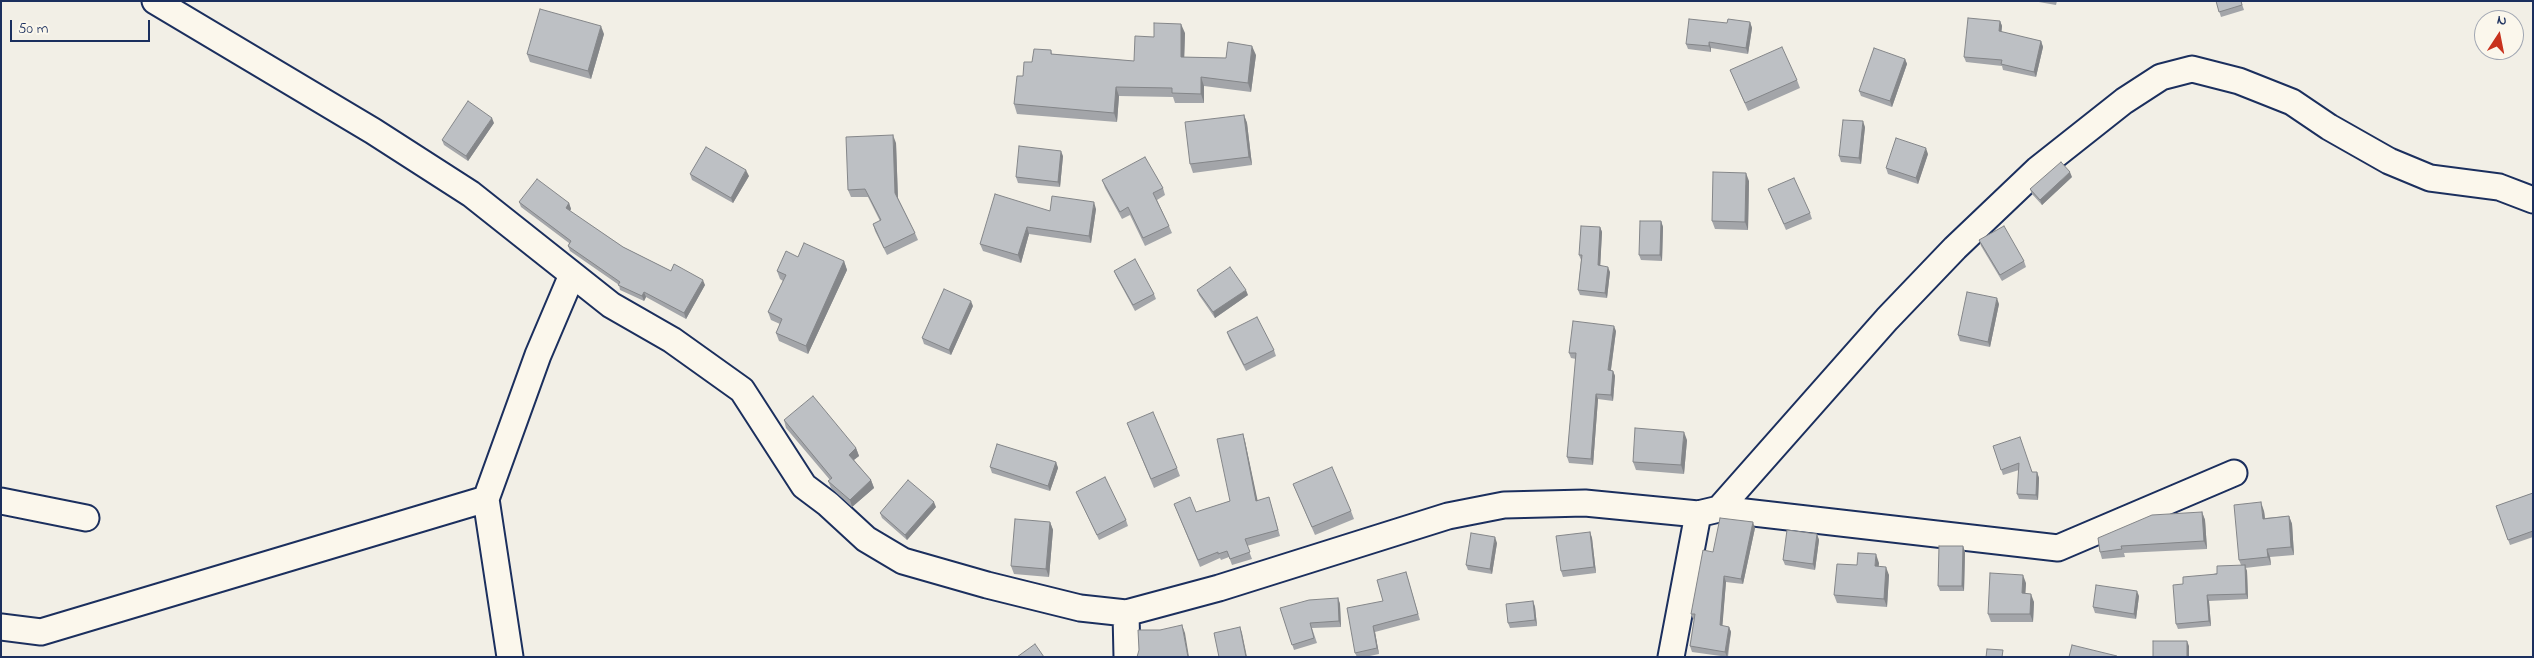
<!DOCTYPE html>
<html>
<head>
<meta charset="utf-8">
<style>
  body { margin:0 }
  #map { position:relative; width:2534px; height:658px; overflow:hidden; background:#f2efe6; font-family:"Indie Flower",sans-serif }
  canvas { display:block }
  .frame { position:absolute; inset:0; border:2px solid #1b2f5e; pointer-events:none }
  .north { position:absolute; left:2474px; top:10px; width:50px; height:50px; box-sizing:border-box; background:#fbf7ec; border:1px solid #a1a7b3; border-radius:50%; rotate:11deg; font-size:14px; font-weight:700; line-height:20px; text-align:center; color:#1b2f5e }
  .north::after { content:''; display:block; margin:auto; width:18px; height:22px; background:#c8321e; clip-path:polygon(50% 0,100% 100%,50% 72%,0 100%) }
  .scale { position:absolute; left:10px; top:20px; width:140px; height:22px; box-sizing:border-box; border:2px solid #1b2f5e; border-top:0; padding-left:6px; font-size:15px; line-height:18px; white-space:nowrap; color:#1b2f5e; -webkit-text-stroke:4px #fbf7ec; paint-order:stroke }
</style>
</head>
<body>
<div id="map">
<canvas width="2534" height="658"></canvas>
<div class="frame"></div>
<div class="north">N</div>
<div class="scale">50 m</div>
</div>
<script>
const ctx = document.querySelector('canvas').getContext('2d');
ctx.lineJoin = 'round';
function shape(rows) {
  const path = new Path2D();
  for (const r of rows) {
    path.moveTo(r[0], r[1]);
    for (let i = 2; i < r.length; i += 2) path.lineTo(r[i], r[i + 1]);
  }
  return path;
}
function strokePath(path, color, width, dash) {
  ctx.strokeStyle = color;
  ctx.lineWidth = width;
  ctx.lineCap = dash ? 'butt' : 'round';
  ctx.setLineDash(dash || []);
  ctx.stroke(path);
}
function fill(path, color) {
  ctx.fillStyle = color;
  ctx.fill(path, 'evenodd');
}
const minor = shape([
  [155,1,373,131,471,194,611,305,672,340,742,390,804,486,828,504,866,539,903,561,987,585,1080,608,1126,613,1219,588,1448,516,1504,505,1585,503,1698,514,1719,509,1887,319,1955,248,2038,169,2124,101,2161,77,2192,69,2239,81,2292,102,2329,127,2389,161,2430,178,2499,187,2533,200],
  [486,499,510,657],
  [1,501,86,518],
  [1719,509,2058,548,2234,473],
  [1126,613,1127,657],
  [1,627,41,632,486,499,538,355,572,275],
  [1671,657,1698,514]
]);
strokePath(minor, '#1b2f5e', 29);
strokePath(minor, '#fbf7ec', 25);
fill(shape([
  [2033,1,2057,1,2056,5],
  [2216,1,2241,1,2244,10,2221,17],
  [2000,21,2002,26,2001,32,2041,41,2043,47,2036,77,2003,70,2002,66,1966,62,1964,57],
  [1750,22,1752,28,1748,54,1711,48,1711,52,1688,49,1686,44,1727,23],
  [1185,33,1184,57,1226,58,1256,55,1251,92,1204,86,1204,103,1175,103,1173,97,1119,96,1117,122,1017,114,1014,104,1023,76,1032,62,1051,50,1052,54,1134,61,1154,37],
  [604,34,591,79,530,62,527,54],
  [1905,59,1907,64,1892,107,1861,96,1859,91],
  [1730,70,1797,80,1800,88,1748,111],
  [1244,115,1247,123,1252,165,1193,173,1190,164],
  [494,123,468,161,444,145,442,140],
  [1865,127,1861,164,1841,162,1839,156],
  [896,143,898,198,915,233,918,240,887,255,875,231,873,224,880,221,868,197,851,197,848,190],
  [1928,154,1918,184,1888,174,1886,168],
  [1063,156,1060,187,1018,183,1016,177],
  [690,174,749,176,733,203,692,180],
  [2072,177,2042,205,2032,194,2030,189],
  [1102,180,1163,188,1165,195,1157,200,1169,226,1172,233,1145,246,1130,215,1122,219,1105,188],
  [1749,181,1748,230,1715,229,1712,221],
  [1768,189,1810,213,1812,219,1786,230],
  [519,202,569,203,571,209,570,211,623,247,671,271,705,285,686,319,646,297,644,301,620,290,619,285,570,251,568,246,569,243,521,207],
  [1096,209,1091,243,1029,234,1021,263,983,251,980,244,1050,211],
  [1661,221,1663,227,1662,261,1641,260,1639,255],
  [1600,227,1602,232,1600,266,1610,272,1607,298,1580,295,1578,290,1581,260,1579,255],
  [1979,240,2024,261,2026,267,2002,281,1981,246],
  [798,257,844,261,847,270,808,354,779,341,776,333,780,324,771,320,768,312,783,281,780,279,777,271],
  [1114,271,1154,294,1156,299,1135,311,1116,276],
  [1197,290,1248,295,1215,318,1199,295],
  [1999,304,1990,347,1960,341,1958,335],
  [973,306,951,355,924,344,922,338],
  [1616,331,1611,370,1613,371,1615,376,1613,401,1598,399,1593,465,1569,463,1567,457,1576,359,1571,358,1569,353],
  [1227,332,1274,350,1276,356,1246,371,1229,338],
  [784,420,856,448,859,456,854,460,871,480,874,488,852,507,831,488,828,481,830,480,786,428],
  [1127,423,1177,468,1180,476,1154,488],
  [1243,434,1245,441,1257,500,1271,504,1280,536,1247,546,1252,559,1232,565,1229,557,1221,560,1220,558,1200,567,1174,504,1196,512,1230,501],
  [1687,440,1684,474,1636,470,1633,462],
  [1993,446,2032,472,2037,472,2039,478,2038,500,2019,499,2017,494,2019,470,2003,475],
  [1056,462,1058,468,1050,491,992,473,990,467],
  [1293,484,1351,511,1354,519,1315,535],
  [1076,492,1126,520,1128,526,1099,540],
  [2533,493,2533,537,2510,545,2496,506],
  [936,507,907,540,882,518,880,513],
  [2264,511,2265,518,2289,516,2292,524,2294,555,2270,557,2271,565,2245,568,2247,571,2248,599,2209,601,2211,626,2178,629,2176,624,2183,584,2241,565,2239,560],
  [2202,512,2205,520,2207,549,2124,553,2125,557,2102,559,2100,552],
  [1050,522,1053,530,1049,577,1014,574,1011,566],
  [1755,528,1743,584,1726,582,1722,626,1729,627,1731,632,1728,657,1692,652,1690,646,1694,620,1693,619,1691,614,1713,552],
  [1590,532,1592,538,1596,573,1563,577,1561,571],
  [1817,534,1819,540,1815,570,1785,565,1783,560],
  [1497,543,1492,574,1468,570,1466,565],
  [1963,546,1965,552,1964,591,1940,591,1938,586],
  [1879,563,1878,567,1889,575,1887,607,1837,603,1834,595,1857,565],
  [1406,572,1420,620,1375,632,1379,654,1365,657,1357,657,1355,653,1383,601],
  [2026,583,2025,593,2034,602,2033,622,1991,622,1988,614],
  [2139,596,2136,619,2095,613,2093,607],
  [1338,598,1340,604,1341,627,1312,628,1317,643,1294,650,1280,608],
  [1533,601,1535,607,1537,626,1510,628,1508,623]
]), '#a3a5a9');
fill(shape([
  [2000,21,2002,26,2001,37,1999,31],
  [1750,22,1752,28,1748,54,1746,48],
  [1181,24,1185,33,1184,66,1181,57],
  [601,26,604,34,591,79,588,71],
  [2041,41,2043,47,2036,77,2034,72],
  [1709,42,1711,48,1711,52,1709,46],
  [1252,46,1256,55,1251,92,1248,83],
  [1905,59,1907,64,1892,107,1890,101],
  [1201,77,1204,86,1204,103,1201,94],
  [1116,87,1119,96,1117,122,1114,113],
  [1244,115,1247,123,1252,165,1249,157],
  [492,118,494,123,468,161,466,156],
  [1863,121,1865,127,1861,164,1859,158],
  [893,135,896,143,898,200,895,193],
  [1926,148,1928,154,1918,184,1916,178],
  [1061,151,1063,156,1060,187,1058,182],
  [746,170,749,176,733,203,731,198],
  [2070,172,2072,177,2042,205,2040,200],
  [1746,173,1749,181,1748,230,1745,222],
  [1094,202,1096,209,1091,243,1089,236],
  [569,203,571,209,568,213,566,208],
  [1661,221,1663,227,1662,261,1660,255],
  [1027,227,1029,234,1021,263,1018,255],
  [1600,227,1602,232,1600,271,1598,265],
  [844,261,847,270,808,354,806,346],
  [1608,267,1610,272,1607,298,1605,293],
  [703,280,705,285,686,319,684,313],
  [1246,290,1248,295,1215,318,1213,312],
  [644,292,646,297,644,301,642,296],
  [1997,298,1999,304,1990,347,1988,342],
  [971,301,973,306,951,355,949,350],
  [1614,326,1616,331,1610,376,1608,370],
  [1613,371,1615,376,1613,401,1611,395],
  [1596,394,1598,399,1593,465,1591,459],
  [1684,432,1687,440,1684,474,1681,465],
  [1243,434,1245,441,1259,507,1256,501],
  [856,448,859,456,851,462,849,455],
  [1056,462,1058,468,1050,491,1048,486],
  [2037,472,2039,478,2038,500,2036,495],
  [871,480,874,488,852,507,850,500],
  [934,502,936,507,907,540,905,535],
  [2261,502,2264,511,2266,527,2263,519],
  [2202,512,2205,520,2207,549,2204,541],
  [2289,516,2292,524,2294,555,2291,547],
  [1050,522,1053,530,1049,577,1046,569],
  [1753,522,1755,528,1743,584,1741,579],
  [1590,532,1592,538,1596,573,1594,567],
  [1817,534,1819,540,1815,570,1813,564],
  [1495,537,1497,543,1492,574,1490,569],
  [1963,546,1965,552,1964,591,1962,586],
  [2267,549,2270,557,2271,565,2268,557],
  [1876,554,1879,563,1878,574,1875,566],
  [2245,565,2247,571,2248,599,2246,594],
  [1886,567,1889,575,1887,607,1884,599],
  [2023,575,2026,583,2025,601,2022,593],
  [1724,576,1726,582,1722,631,1720,625],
  [2137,591,2139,596,2136,619,2134,614],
  [2031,594,2034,602,2033,622,2030,614],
  [2207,595,2209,601,2211,626,2209,621],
  [1338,598,1340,604,1341,627,1339,621],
  [1533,601,1535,607,1537,626,1535,620],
  [1182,625,1185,633,1189,657,1188,657],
  [1373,626,1375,632,1379,654,1377,648],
  [1240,627,1242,633,1247,657,1246,657],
  [1729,627,1731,632,1727,657,1725,652],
  [2187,641,2189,646,2189,657,2187,657]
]), '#848689');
const building = shape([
  [2216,1,2241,1,2242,5,2219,12,2216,1],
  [540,9,601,26,588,71,527,54,540,9],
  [1968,18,2000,21,1999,31,2041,41,2034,72,2001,64,2002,60,1964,57,1968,18],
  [1689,19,1727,23,1728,19,1750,22,1746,48,1709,42,1709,46,1686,44,1689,19],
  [1154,23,1181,24,1181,57,1226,58,1228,42,1252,46,1248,83,1201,77,1201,94,1172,93,1172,88,1116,87,1114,113,1014,104,1017,76,1023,76,1024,62,1032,62,1034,49,1051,50,1051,54,1134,61,1135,36,1154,37,1154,23],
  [1782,47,1797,80,1745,103,1730,70,1782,47],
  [1874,48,1905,59,1890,101,1859,91,1874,48],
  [468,101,492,118,466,156,442,140,468,101],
  [1244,115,1249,157,1190,164,1185,122,1244,115],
  [1843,120,1863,121,1859,158,1839,156,1843,120],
  [893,135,895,193,915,233,884,248,873,224,881,220,865,189,848,190,846,137,893,135],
  [1896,138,1926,148,1916,178,1886,168,1896,138],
  [1019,146,1061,151,1058,182,1016,177,1019,146],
  [706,147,746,170,731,198,690,174,706,147],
  [1145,157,1163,188,1153,193,1169,226,1143,238,1128,207,1120,212,1102,180,1145,157],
  [2061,162,2070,172,2040,200,2030,189,2061,162],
  [1713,172,1746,173,1745,222,1712,221,1713,172],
  [1794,178,1810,213,1784,224,1768,189,1794,178],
  [537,179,569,203,566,208,623,247,671,271,674,264,703,280,684,313,644,292,642,296,618,285,620,282,568,246,571,241,519,202,537,179],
  [995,194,1050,211,1052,196,1094,202,1089,236,1027,227,1018,255,980,244,995,194],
  [1640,221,1661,221,1660,255,1639,255,1640,221],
  [1581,226,1600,227,1598,265,1608,267,1605,293,1578,290,1582,255,1579,255,1581,226],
  [2004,226,2024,261,2000,275,1979,240,2004,226],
  [804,243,844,261,806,346,776,333,782,319,768,312,786,275,777,271,786,251,798,257,804,243],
  [1135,259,1154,294,1133,305,1114,271,1135,259],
  [1230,267,1246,290,1213,312,1197,290,1230,267],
  [944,289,971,301,949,350,922,338,944,289],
  [1967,292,1997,298,1988,342,1958,335,1967,292],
  [1257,317,1274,350,1244,365,1227,332,1257,317],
  [1573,321,1614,326,1608,370,1613,371,1611,395,1596,394,1591,459,1567,457,1576,353,1569,353,1573,321],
  [813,396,856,448,849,455,871,480,850,500,828,481,832,478,784,420,813,396],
  [1153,412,1177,468,1151,479,1127,423,1153,412],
  [1635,428,1684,432,1681,465,1633,462,1635,428],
  [1243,434,1256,501,1269,497,1278,530,1245,539,1250,552,1230,559,1227,551,1218,554,1218,552,1198,560,1174,504,1190,497,1196,512,1230,501,1217,439,1243,434],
  [2020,437,2032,472,2037,472,2036,495,2017,494,2019,463,2001,470,1993,446,2020,437],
  [997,444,1056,462,1048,486,990,467,997,444],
  [1332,467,1351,511,1312,527,1293,484,1332,467],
  [1105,477,1126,520,1097,535,1076,492,1105,477],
  [908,480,934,502,905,535,880,513,908,480],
  [2533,493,2533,531,2508,540,2496,506,2533,493],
  [2261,502,2263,519,2289,516,2291,547,2267,549,2268,557,2239,560,2234,505,2261,502],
  [2202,512,2204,541,2121,546,2122,549,2100,552,2098,538,2152,515,2202,512],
  [1720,518,1753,522,1741,579,1724,576,1720,625,1729,627,1725,652,1690,646,1695,614,1691,614,1703,550,1713,552,1720,518],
  [1015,519,1050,522,1046,569,1011,566,1015,519],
  [1787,530,1817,534,1813,564,1783,560,1787,530],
  [1590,532,1594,567,1561,571,1556,536,1590,532],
  [1471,533,1495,537,1490,569,1466,565,1471,533],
  [1939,546,1963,546,1962,586,1938,586,1939,546],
  [1858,553,1876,554,1875,566,1886,567,1884,599,1834,595,1837,564,1857,565,1858,553],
  [2245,565,2246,594,2207,595,2209,621,2176,624,2173,585,2183,584,2183,577,2217,574,2217,566,2245,565],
  [1406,572,1418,614,1373,626,1377,648,1355,653,1347,608,1383,601,1377,580,1406,572],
  [1990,573,2023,575,2022,593,2031,594,2030,614,1988,614,1990,573],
  [2096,585,2137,591,2134,614,2093,607,2096,585],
  [1338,598,1339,621,1310,623,1314,638,1292,645,1280,608,1309,600,1338,598],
  [1533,601,1535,620,1508,623,1506,604,1533,601],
  [1182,625,1188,657,1137,657,1139,650,1138,630,1160,630,1182,625],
  [1240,627,1246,657,1219,657,1214,633,1240,627],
  [2153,641,2187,641,2187,657,2153,657,2153,641],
  [1035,644,1044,657,1017,657,1035,644],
  [2072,645,2117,656,2117,657,2069,657,2072,645],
  [1987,649,2003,650,2002,657,1986,657,1987,649]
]);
fill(building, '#bdc0c4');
strokePath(building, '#848689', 1);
</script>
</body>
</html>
